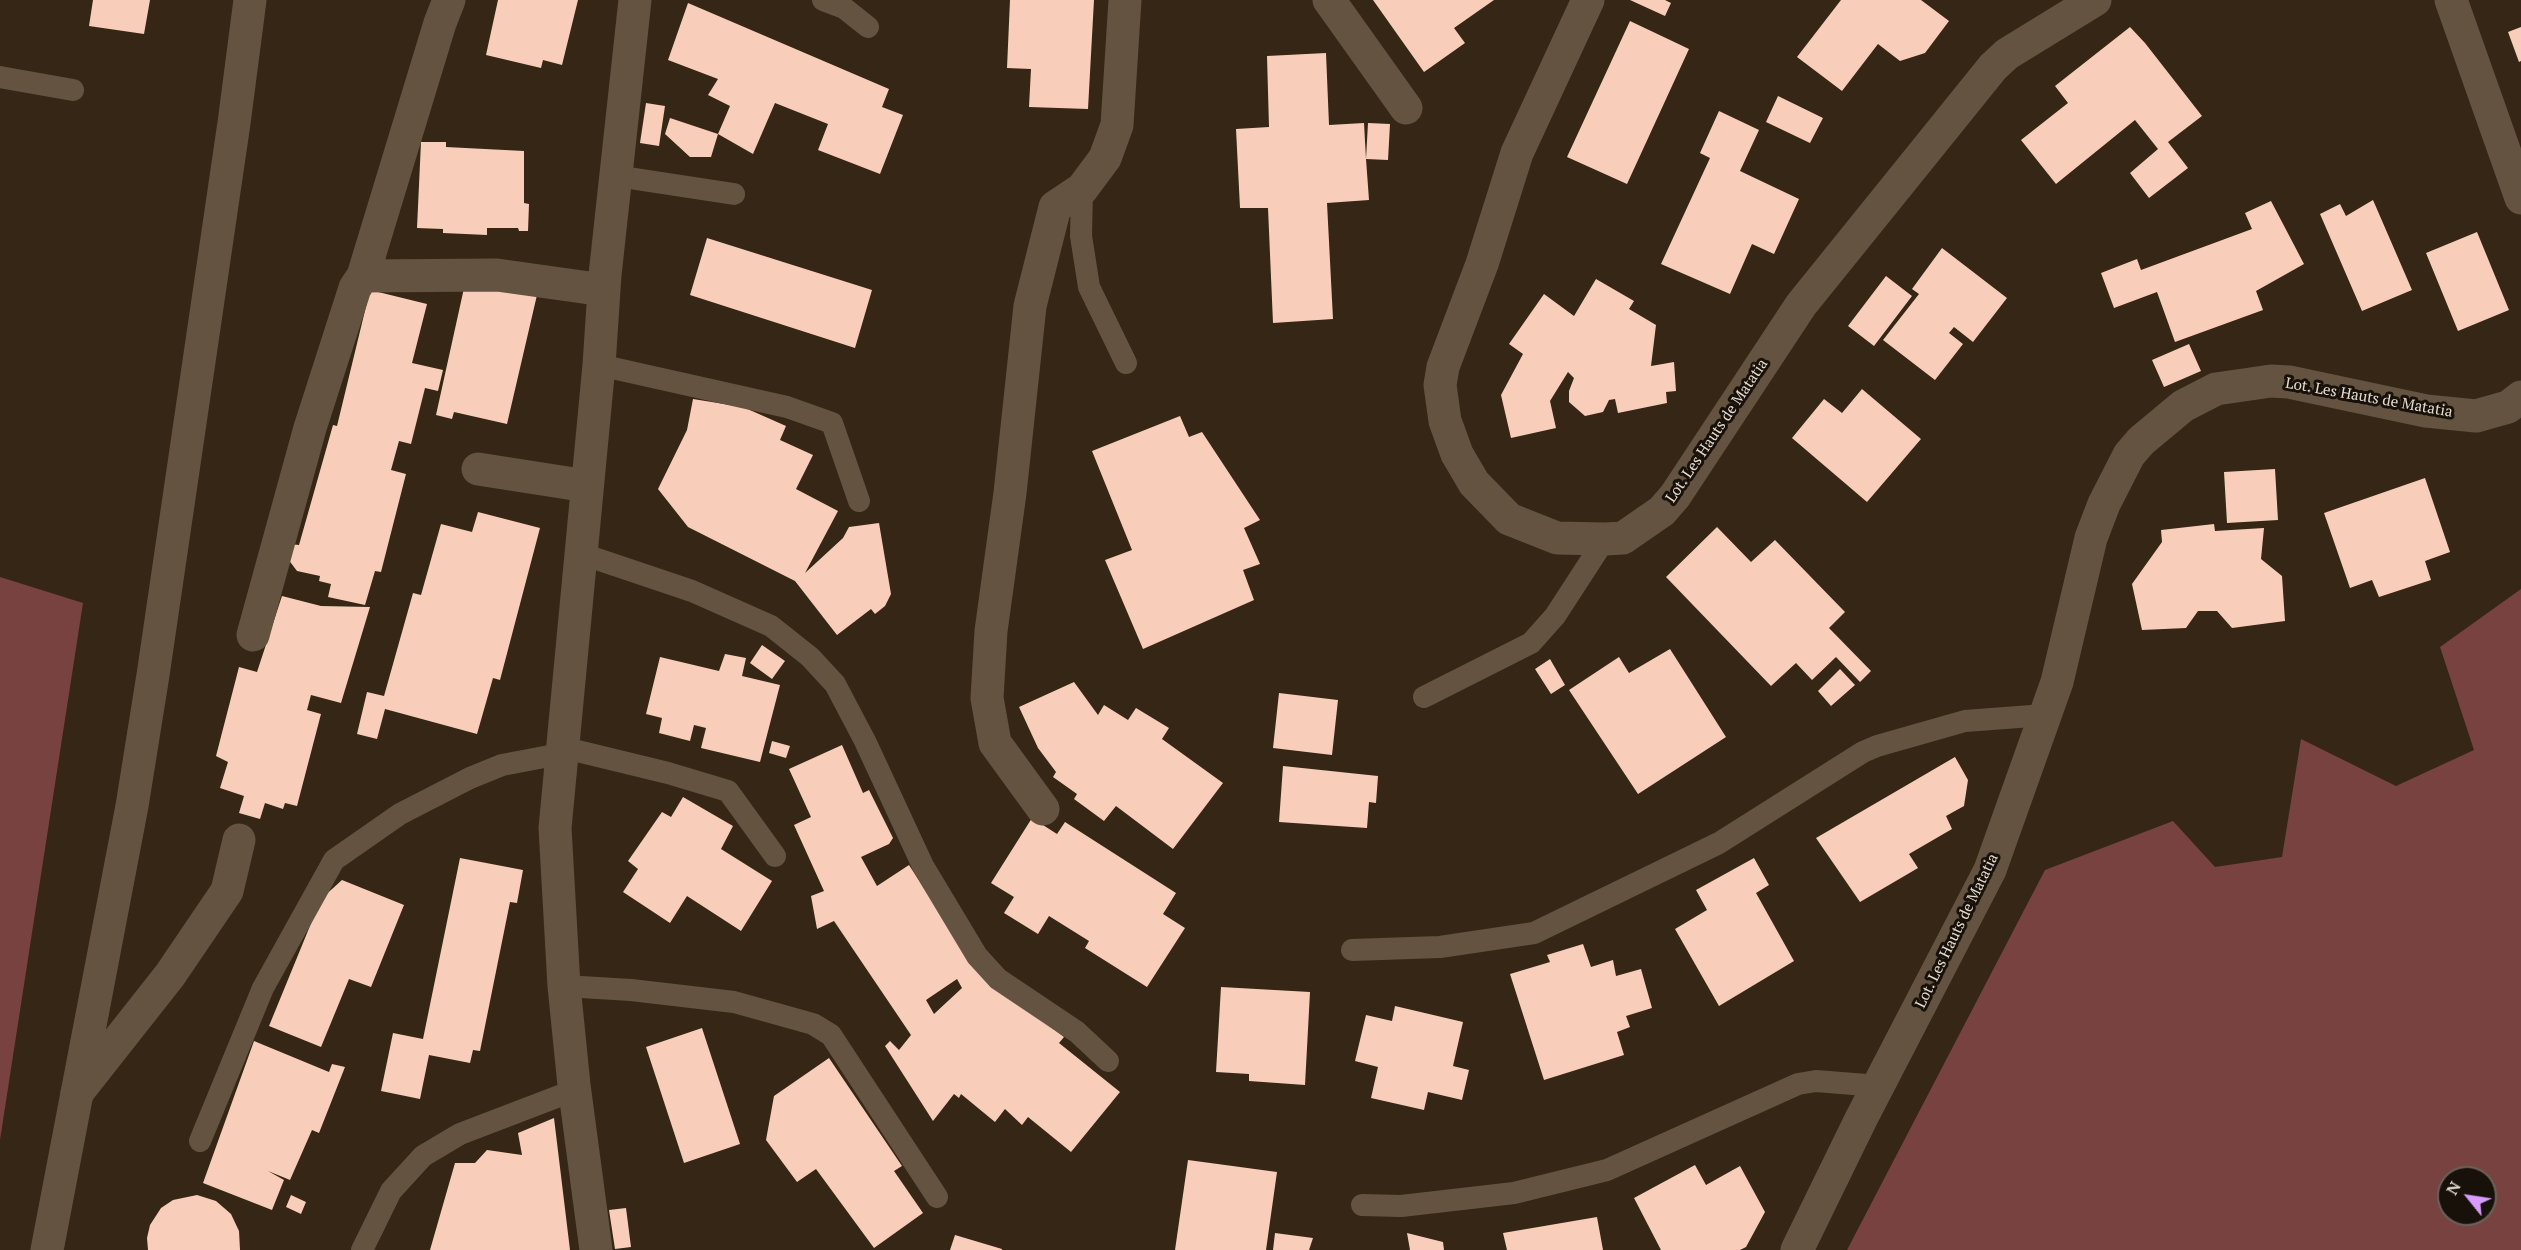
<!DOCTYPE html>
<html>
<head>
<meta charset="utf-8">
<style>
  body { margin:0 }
  #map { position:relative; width:2521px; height:1250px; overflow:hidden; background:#362615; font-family:"PT Serif",serif }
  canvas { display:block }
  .north { position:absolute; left:2437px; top:1166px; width:60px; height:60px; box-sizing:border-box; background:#18110a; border:2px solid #6a625a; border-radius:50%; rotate:300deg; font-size:16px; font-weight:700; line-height:24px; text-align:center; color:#e6dcd1 }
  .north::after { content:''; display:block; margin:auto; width:21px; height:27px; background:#d79bf9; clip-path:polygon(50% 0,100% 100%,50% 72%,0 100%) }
</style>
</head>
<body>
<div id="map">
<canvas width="2521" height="1250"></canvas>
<div class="north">N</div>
</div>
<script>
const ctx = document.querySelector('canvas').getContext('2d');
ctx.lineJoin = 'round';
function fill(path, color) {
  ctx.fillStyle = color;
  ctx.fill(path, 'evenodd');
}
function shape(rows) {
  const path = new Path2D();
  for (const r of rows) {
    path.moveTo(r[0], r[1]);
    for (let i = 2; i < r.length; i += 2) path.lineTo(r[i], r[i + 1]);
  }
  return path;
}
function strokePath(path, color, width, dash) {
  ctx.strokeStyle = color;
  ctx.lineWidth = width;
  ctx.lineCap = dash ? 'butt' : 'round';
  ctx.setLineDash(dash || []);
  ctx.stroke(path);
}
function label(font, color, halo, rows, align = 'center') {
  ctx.font = font + ' "PT Serif",serif';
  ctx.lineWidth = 6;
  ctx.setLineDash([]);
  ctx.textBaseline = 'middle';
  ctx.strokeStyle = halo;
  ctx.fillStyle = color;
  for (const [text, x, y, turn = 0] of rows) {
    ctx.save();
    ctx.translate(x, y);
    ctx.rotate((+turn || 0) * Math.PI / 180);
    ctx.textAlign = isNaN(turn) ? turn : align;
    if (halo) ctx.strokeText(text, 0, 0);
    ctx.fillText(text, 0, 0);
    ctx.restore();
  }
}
fill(shape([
  [0,577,83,603,0,1140],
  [2521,589,2521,1250,1847,1250,2045,870,2173,821,2215,867,2282,857,2301,739,2396,786,2474,750,2440,647],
  [2449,1178,2485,1178,2485,1214,2449,1214]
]), '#774240');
fill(shape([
  [93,0,150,0,144,34,89,26],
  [498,0,578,0,562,65,543,60,541,68,486,55],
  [1010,0,1094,0,1088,109,1029,107,1031,69,1007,68],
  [1373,0,1494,0,1454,28,1465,43,1424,72],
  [1630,0,1665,0,1671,3,1665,16],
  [1841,0,1921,0,1949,21,1925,53,1900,61,1878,44,1842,91,1797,57],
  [688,3,889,89,882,107,903,115,880,174,818,150,828,124,775,103,753,154,718,134,730,106,708,95,718,79,668,60],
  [1630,21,1689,49,1627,184,1567,157],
  [2130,27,2145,43,2202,116,2168,142,2188,168,2149,198,2130,173,2158,149,2135,120,2056,184,2021,140,2068,103,2055,86],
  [2521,27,2521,61,2519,62,2508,32],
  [1326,53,1329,125,1364,123,1366,159,1368,123,1390,124,1388,160,1366,159,1369,200,1327,203,1333,319,1273,323,1268,208,1240,208,1236,129,1269,127,1267,56],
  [1778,96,1823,118,1810,143,1766,122],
  [646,103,665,106,659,146,640,143],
  [1719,111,1759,130,1740,171,1799,199,1774,254,1752,244,1730,294,1661,264,1710,158,1700,153],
  [670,118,718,134,711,157,690,157,665,134],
  [421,142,446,142,446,147,524,151,524,203,529,204,528,231,519,231,518,228,487,228,487,235,443,233,443,229,417,228],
  [2373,200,2412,290,2362,311,2320,214,2340,204,2346,216],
  [2271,201,2304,264,2256,291,2263,310,2175,342,2157,292,2114,308,2101,273,2137,259,2141,270,2252,229,2245,213],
  [2477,232,2509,310,2458,331,2426,253],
  [707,238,872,290,855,348,690,295],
  [1942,248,2007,298,1973,342,1954,327,1949,333,1963,344,1935,380,1883,340,1919,294,1912,289],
  [1886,276,1912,296,1874,346,1848,326],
  [466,279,537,295,507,424,454,412,452,419,436,415],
  [1596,279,1634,301,1629,309,1656,325,1651,366,1674,362,1676,391,1666,392,1667,403,1618,413,1615,399,1609,400,1603,412,1585,416,1569,402,1569,391,1574,378,1568,372,1550,401,1556,428,1511,438,1501,395,1523,354,1509,344,1544,294,1574,316],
  [370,290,427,304,412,363,443,370,438,391,425,388,411,444,399,441,391,470,406,474,381,572,375,571,365,605,328,597,331,584,319,581,320,576,297,571,288,559,290,544,299,545,333,425,337,426],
  [2189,344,2201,371,2164,387,2152,360],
  [1862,389,1921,439,1867,502,1792,438,1824,399,1842,413],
  [693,399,743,407,786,426,780,440,813,455,796,489,838,511,805,573,843,538,849,527,879,523,891,594,885,606,875,614,871,609,837,635,795,581,688,527,658,489,687,430],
  [1180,416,1189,437,1202,432,1260,520,1244,528,1260,564,1243,570,1254,600,1143,649,1105,560,1132,550,1092,451],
  [2275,469,2278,520,2227,523,2224,472],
  [2425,478,2450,552,2425,561,2431,580,2379,597,2372,580,2350,588,2324,513],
  [478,512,540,528,500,680,493,678,477,734,385,709,377,739,357,734,367,692,384,696,413,593,421,595,441,524,472,532],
  [2214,524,2215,531,2264,528,2261,559,2282,576,2285,621,2232,628,2217,611,2198,611,2186,628,2142,630,2132,584,2162,542,2161,530],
  [1717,527,1751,562,1775,540,1845,612,1829,628,1871,671,1860,682,1836,657,1812,680,1796,663,1771,686,1666,577],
  [282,596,321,606,370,607,341,703,311,695,307,710,321,714,297,806,285,803,283,809,265,803,260,819,239,813,244,796,220,788,228,762,216,756,239,667,257,672],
  [762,645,785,661,772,679,750,663],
  [1670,649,1726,737,1638,794,1569,690,1619,657,1629,673],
  [725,654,746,658,742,676,780,685,760,762,701,748,706,728,694,725,690,741,659,733,662,718,646,714,660,657,719,671],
  [1550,659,1565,685,1551,694,1535,669],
  [1840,669,1855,685,1831,706,1818,691],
  [1074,682,1098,715,1104,705,1128,720,1136,708,1169,728,1162,739,1223,783,1173,849,1116,806,1104,821,1074,799,1077,794,1053,777,1056,772,1038,748,1019,707],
  [1279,693,1338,700,1332,755,1273,748],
  [772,741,790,746,786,758,769,753],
  [842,745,863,793,869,790,893,838,889,844,861,857,877,886,909,865,979,973,1064,1037,1059,1043,1120,1092,1071,1152,1028,1117,1022,1125,1005,1109,995,1122,961,1094,959,1098,954,1094,933,1121,885,1046,890,1041,899,1050,911,1035,834,921,817,929,811,896,824,891,794,825,811,817,789,769],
  [957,979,962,988,934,1014,926,1000],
  [1955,757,1968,780,1964,806,1946,816,1952,829,1909,854,1918,868,1860,902,1816,838],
  [1283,766,1378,776,1376,803,1369,802,1367,828,1279,822],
  [683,797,733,826,721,849,772,881,741,931,687,896,670,923,623,892,638,869,628,861,662,812,671,817],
  [1032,818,1057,834,1065,822,1176,893,1163,914,1185,928,1147,987,1085,948,1089,941,1049,916,1038,934,1004,913,1014,897,991,883],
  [460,858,523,870,517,903,510,902,480,1051,473,1050,470,1063,429,1055,420,1099,381,1091,393,1033,423,1039],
  [1754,858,1769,885,1756,893,1794,961,1719,1006,1675,929,1707,910,1696,890],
  [342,880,404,905,371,987,349,979,321,1047,269,1026,321,899],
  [1583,944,1591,967,1613,960,1616,976,1641,969,1652,1008,1626,1016,1630,1027,1617,1032,1624,1055,1544,1080,1510,974,1550,962,1547,955],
  [1221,987,1310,992,1305,1085,1249,1081,1249,1074,1216,1072],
  [1395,1006,1463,1022,1453,1066,1469,1070,1462,1100,1428,1092,1424,1110,1371,1098,1378,1067,1355,1061,1366,1015,1392,1021],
  [702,1028,740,1144,684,1163,646,1047],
  [254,1041,329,1072,332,1064,345,1067,319,1133,312,1130,290,1180,268,1171,284,1180,272,1210,203,1183],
  [829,1058,902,1166,894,1171,923,1213,874,1248,816,1169,797,1182,766,1140,774,1096],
  [554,1118,570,1250,430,1250,455,1163,475,1163,487,1150,522,1155,518,1133],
  [1188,1160,1277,1172,1266,1250,1175,1250],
  [1695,1165,1706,1185,1740,1166,1765,1212,1746,1247,1740,1250,1661,1250,1634,1198],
  [197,1195,216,1201,231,1214,239,1231,240,1250,148,1250,147,1238,150,1225,161,1208,173,1200],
  [291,1195,306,1202,301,1214,286,1207],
  [626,1208,631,1247,615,1249,609,1210],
  [1597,1217,1603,1250,1507,1250,1503,1233],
  [1275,1233,1313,1238,1309,1250,1273,1250],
  [1407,1233,1443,1242,1444,1250,1410,1250],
  [955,1235,1002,1249,1002,1250,950,1250]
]), '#f8cebb');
strokePath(shape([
  [823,0,844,8,868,27],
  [0,77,73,90],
  [616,176,734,194],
  [1082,189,1081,236,1089,287,1126,363],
  [599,365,787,407,832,423,859,501],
  [582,554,692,591,771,626,810,657,835,684,865,741,923,866,977,956,998,979,1077,1032,1108,1061],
  [1424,697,1531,643,1555,616,1605,539],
  [561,747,668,773,728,791,775,856],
  [1352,950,1440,947,1534,933,1719,843,1863,752,1877,746,1965,721,2045,715],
  [564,986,631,990,734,1002,813,1024,831,1035,937,1197],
  [200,1141,263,988,334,860,400,814,470,778,502,765,560,754],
  [1362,1205,1401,1206,1514,1193,1607,1170,1798,1084,1816,1081,1879,1086],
  [362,1250,391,1191,423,1156,460,1134,575,1090]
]), '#645341', 22);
strokePath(shape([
  [1329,0,1406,108],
  [1588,0,1517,153,1482,264,1443,367,1440,385,1445,421,1457,454,1474,483,1509,519,1557,538,1605,539,1623,538,1662,511,1675,496,1801,305,1993,67,2007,54,2095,0],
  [2451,0,2521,198],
  [363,276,440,23,449,0],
  [478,469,587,486],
  [253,635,310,428,355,288,363,276,497,275,604,290],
  [1043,809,995,743,987,698,991,631,1010,493,1030,306,1055,207,1082,189,1105,158,1117,125,1125,0],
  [77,1093,170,975,227,891,239,840],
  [596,1250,574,1085,564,986,555,828,599,365,605,275,635,0],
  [1797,1250,1861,1119,1990,870,2057,682,2091,538,2104,504,2129,455,2141,441,2183,406,2216,389,2271,381,2289,382,2426,411,2476,416,2508,407,2521,397]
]), '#645341', 33);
strokePath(shape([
  [47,1250,132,806,153,675,234,123,250,0]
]), '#645341', 33);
label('15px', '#e6dcd1', '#18110a', [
  ["Lot. Les Hauts de Matatia",2369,398,10],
  ["Lot. Les Hauts de Matatia",1717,431,-56],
  ["Lot. Les Hauts de Matatia",1957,931,-64]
]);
</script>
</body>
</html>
